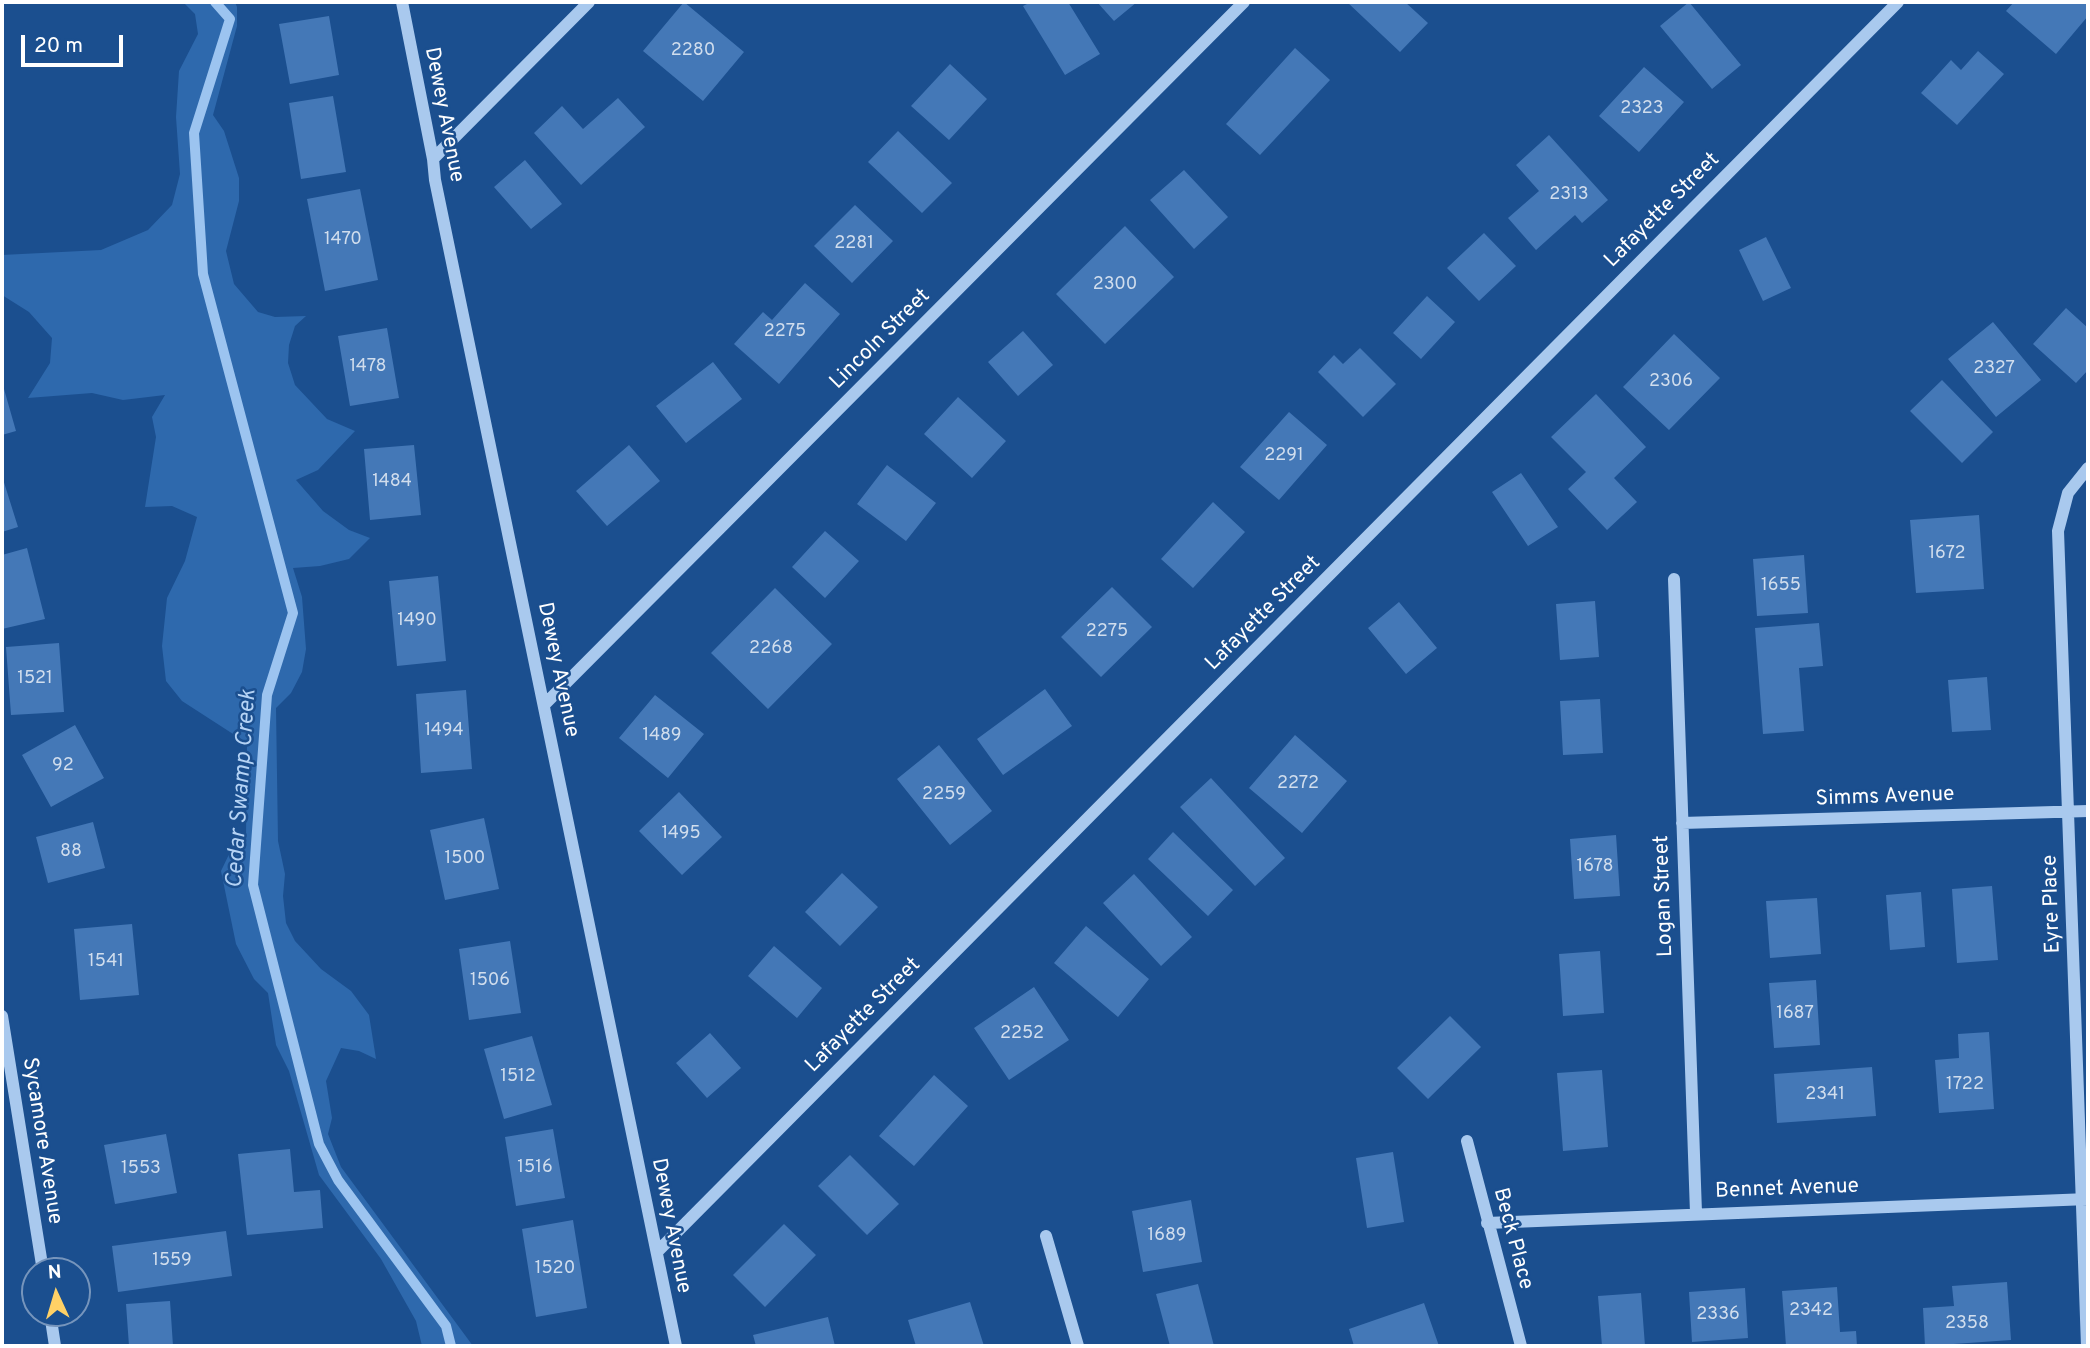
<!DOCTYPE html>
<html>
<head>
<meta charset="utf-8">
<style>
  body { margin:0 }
  #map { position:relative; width:2090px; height:1348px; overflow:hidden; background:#1b4f8f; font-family:Overpass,sans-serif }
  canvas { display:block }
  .frame { position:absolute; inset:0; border:4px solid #fff; pointer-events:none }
  .north { position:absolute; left:21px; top:1257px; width:70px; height:70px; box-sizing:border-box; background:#1b4f8f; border:2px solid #7695bc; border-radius:50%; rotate:356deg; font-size:19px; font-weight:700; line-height:28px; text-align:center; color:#fff }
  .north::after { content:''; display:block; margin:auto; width:24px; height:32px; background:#ffd166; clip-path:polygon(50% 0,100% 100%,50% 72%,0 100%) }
  .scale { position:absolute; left:21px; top:35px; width:102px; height:32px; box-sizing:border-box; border:4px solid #fff; border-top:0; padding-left:9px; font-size:21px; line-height:24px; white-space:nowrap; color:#fff; -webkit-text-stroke:5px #1b4f8f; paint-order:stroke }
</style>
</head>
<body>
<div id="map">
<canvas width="2090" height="1348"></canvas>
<div class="frame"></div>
<div class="north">N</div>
<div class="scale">20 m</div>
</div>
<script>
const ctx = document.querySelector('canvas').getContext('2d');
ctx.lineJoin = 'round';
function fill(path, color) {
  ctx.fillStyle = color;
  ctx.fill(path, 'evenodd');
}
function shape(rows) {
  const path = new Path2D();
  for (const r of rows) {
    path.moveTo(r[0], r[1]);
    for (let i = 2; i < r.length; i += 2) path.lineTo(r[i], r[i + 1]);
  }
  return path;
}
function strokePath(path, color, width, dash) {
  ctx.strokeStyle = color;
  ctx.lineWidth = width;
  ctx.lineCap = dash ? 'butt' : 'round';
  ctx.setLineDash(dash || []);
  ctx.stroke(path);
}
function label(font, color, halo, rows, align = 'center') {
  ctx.font = font + ' Overpass,sans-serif';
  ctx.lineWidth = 5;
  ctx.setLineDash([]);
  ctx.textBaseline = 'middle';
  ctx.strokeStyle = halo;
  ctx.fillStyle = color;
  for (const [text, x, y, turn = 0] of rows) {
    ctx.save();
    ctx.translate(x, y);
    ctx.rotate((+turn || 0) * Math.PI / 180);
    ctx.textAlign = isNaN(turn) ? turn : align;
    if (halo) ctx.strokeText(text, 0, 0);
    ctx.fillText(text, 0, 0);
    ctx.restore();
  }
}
fill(shape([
  [183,2,235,2,237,7,237,26,213,115,224,131,239,178,239,201,226,251,234,284,258,312,275,317,306,316,295,326,289,345,288,363,295,385,327,419,355,431,318,470,296,480,323,511,349,530,370,538,349,559,320,566,293,568,302,597,306,649,302,672,291,693,276,708,278,841,285,874,283,896,286,923,295,941,321,969,351,991,369,1015,376,1059,359,1051,341,1048,326,1081,332,1118,328,1134,341,1167,473,1346,422,1346,416,1321,381,1259,319,1175,289,1071,276,1045,268,993,254,979,236,944,221,871,234,844,246,837,247,743,182,701,166,681,162,646,167,598,185,561,197,517,172,506,145,507,156,437,152,417,165,395,123,400,92,393,28,398,50,363,52,338,29,312,2,295,2,255,101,250,148,230,172,205,180,174,176,117,179,71,198,34,195,14]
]), '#2e69ad');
strokePath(shape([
  [215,2,230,19,194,133,203,274,293,613,267,695,253,885,319,1144,338,1180,446,1326,451,1346]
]), '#9cc4f0', 10);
fill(shape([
  [684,2,744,52,703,101,643,51],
  [1031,2,1068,2,1100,54,1065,75,1023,6],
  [1097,2,1137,2,1114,21],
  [1347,2,1405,2,1428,23,1400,52],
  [1689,2,1741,65,1712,89,1660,26],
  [2014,2,2088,2,2088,16,2056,54,2006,11],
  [329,16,339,75,290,84,279,24],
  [1295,48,1330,80,1260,155,1226,124],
  [1978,51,2004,74,1957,125,1921,93,1951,60,1961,70],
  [950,64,987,99,949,140,911,106],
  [1644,67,1684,102,1639,152,1599,116],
  [333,96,346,172,301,179,289,103],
  [618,98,645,127,581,185,534,133,562,106,583,129],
  [898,131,952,183,922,213,868,162],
  [1549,135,1608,200,1582,223,1575,215,1536,250,1508,218,1539,191,1516,165],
  [525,160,562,204,531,229,494,187],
  [1184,170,1228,217,1194,249,1150,200],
  [360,189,378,280,325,291,307,199],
  [855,205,893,241,852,283,814,246],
  [1125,226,1174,277,1105,344,1056,294],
  [1484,233,1516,266,1479,301,1447,268],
  [1766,237,1791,288,1763,301,1739,250],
  [805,283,840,314,779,384,734,344,763,312,772,320],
  [1427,296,1455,322,1421,359,1393,333],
  [2066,308,2088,328,2088,370,2076,383,2033,344],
  [1993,322,2041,380,1996,417,1948,359],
  [387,328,399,398,350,406,338,336],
  [1023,331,1053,365,1018,396,988,362],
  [1674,334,1720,378,1669,430,1623,387],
  [1360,348,1396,384,1363,417,1318,372,1334,355,1343,364],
  [713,362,742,399,686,443,656,406],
  [1942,380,1993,432,1962,463,1910,411],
  [2,382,16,431,2,435],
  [1596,394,1646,447,1614,478,1637,502,1607,530,1568,489,1586,472,1551,437],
  [958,397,1006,441,972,478,924,434],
  [1289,412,1327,445,1279,500,1240,467],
  [414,445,421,515,370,520,364,449],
  [629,445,660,481,607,526,576,491],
  [887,465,936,503,906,541,857,504],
  [1521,473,1558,527,1528,546,1492,492],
  [2,476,18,527,2,532],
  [1213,502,1245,532,1193,588,1161,559],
  [1979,515,1984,589,1916,593,1910,520],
  [825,531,859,561,825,598,792,567],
  [27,548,45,619,2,629,2,555],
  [1804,555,1808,613,1757,616,1753,559],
  [438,576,446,661,397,666,389,581],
  [1112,587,1152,627,1101,677,1061,637],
  [775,588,832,644,768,709,711,653],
  [1595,601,1599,657,1560,660,1556,604],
  [1399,602,1437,648,1406,674,1368,628],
  [1819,623,1823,666,1799,668,1804,731,1763,734,1755,628],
  [59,643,64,712,11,715,6,647],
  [1987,677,1991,730,1952,732,1948,680],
  [1045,689,1072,726,1003,775,977,739],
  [466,690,472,769,421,773,416,694],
  [655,695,704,734,668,778,619,738],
  [1600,699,1603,753,1563,755,1560,701],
  [75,725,104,778,51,807,22,755],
  [1295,735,1347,781,1302,833,1249,788],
  [939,745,992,811,950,845,897,779],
  [1211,778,1285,858,1255,886,1180,807],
  [679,792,722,837,682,875,639,831],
  [484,818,499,889,445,900,430,830],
  [93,822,105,868,48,883,36,837],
  [1173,832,1233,890,1208,916,1148,859],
  [1616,835,1620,896,1574,899,1570,839],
  [842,873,878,907,840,946,805,912],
  [1134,874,1192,937,1161,966,1103,903],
  [1992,886,1998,960,1957,963,1952,889],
  [1921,892,1925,947,1890,950,1886,895],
  [1817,898,1821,954,1770,958,1766,901],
  [132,924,139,995,80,1000,74,929],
  [1086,926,1149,979,1118,1017,1054,963],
  [510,941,521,1013,469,1020,459,949],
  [774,946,822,988,797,1018,748,976],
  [1600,951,1604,1013,1563,1016,1559,954],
  [1816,980,1820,1045,1774,1048,1769,983],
  [1034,987,1069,1040,1009,1080,974,1028],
  [1450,1016,1481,1047,1428,1099,1397,1068],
  [1989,1032,1994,1109,1939,1113,1935,1060,1959,1058,1958,1034],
  [710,1033,741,1068,707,1098,676,1063],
  [532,1036,552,1105,504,1119,484,1049],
  [1872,1067,1876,1116,1777,1123,1774,1074],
  [1602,1070,1608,1147,1563,1151,1557,1073],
  [934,1075,968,1106,914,1166,879,1136],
  [553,1129,565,1198,516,1206,505,1137],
  [166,1134,177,1193,115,1204,104,1145],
  [290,1149,294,1192,320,1190,323,1228,247,1235,238,1154],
  [1393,1152,1404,1222,1367,1228,1356,1158],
  [850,1155,899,1204,867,1235,818,1186],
  [1191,1200,1202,1262,1143,1272,1132,1211],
  [573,1220,587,1308,536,1317,522,1229],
  [784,1224,816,1255,765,1307,733,1275],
  [226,1231,232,1276,118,1292,112,1246],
  [2007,1282,2011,1340,1925,1346,1923,1308,1954,1306,1952,1286],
  [1198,1284,1214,1346,1170,1346,1156,1294],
  [1837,1287,1840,1332,1856,1331,1857,1346,1786,1346,1782,1291],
  [1745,1288,1748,1338,1692,1342,1689,1292],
  [1641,1293,1645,1346,1602,1346,1598,1296],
  [170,1301,173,1346,129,1346,126,1304],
  [970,1302,984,1346,916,1346,908,1320],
  [1424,1303,1439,1346,1354,1346,1349,1329],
  [828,1317,835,1346,756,1346,753,1335]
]), '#4478b7');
strokePath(shape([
  [402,2,433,159,435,180,676,1346],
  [433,159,589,2],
  [1674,579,1696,1213],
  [544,705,1244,2],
  [1682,823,2088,811],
  [2,1016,43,1271],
  [1467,1141,1521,1346],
  [1487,1223,2088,1199],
  [1046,1236,1078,1346],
  [657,1252,1898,2],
  [50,1313,55,1346],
  [2087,1346,2058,531,2068,493,2088,468]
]), '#a9c9ee', 12);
label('18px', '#d0dded', null, [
  ["2280",693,51],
  ["2323",1642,109],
  ["2313",1569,195],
  ["1470",343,240],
  ["2281",854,244],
  ["2300",1115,285],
  ["2275",785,332],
  ["1478",368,367],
  ["2327",1994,369],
  ["2306",1671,382],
  ["2291",1284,456],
  ["1484",392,482],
  ["1672",1947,554],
  ["1655",1781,586],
  ["1490",417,621],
  ["2275",1107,632],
  ["2268",771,649],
  ["1521",35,679],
  ["1494",444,731],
  ["1489",662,736],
  ["92",63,766],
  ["2272",1298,784],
  ["2259",944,795],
  ["1495",681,834],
  ["88",71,852],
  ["1500",465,859],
  ["1678",1595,867],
  ["1541",106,962],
  ["1506",490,981],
  ["1687",1795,1014],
  ["2252",1022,1034],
  ["1512",518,1077],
  ["1722",1965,1085],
  ["2341",1825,1095],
  ["1516",535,1168],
  ["1553",141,1169],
  ["1689",1167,1236],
  ["1559",172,1261],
  ["1520",555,1269],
  ["2342",1811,1311],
  ["2336",1718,1315],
  ["2358",1967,1324]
]);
label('21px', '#fff', '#1b4f8f', [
  ["Dewey Avenue",443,115,79],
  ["Lafayette Street",1663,211,-45],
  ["Lincoln Street",881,340,-45],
  ["Lafayette Street",1264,614,-45],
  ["Dewey Avenue",557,670,78],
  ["Simms Avenue",1885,798,-2],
  ["Logan Street",1665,896,-92],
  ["Eyre Place",2053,904,-92],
  ["Lafayette Street",864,1016,-45],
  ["Sycamore Avenue",41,1141,81],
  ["Bennet Avenue",1787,1190,-2],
  ["Dewey Avenue",670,1226,79],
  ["Beck Place",1512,1239,75]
]);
label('italic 23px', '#b5d3f5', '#1b4f8f', [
  ["Cedar Swamp Creek",243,789,-86]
]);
</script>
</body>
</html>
